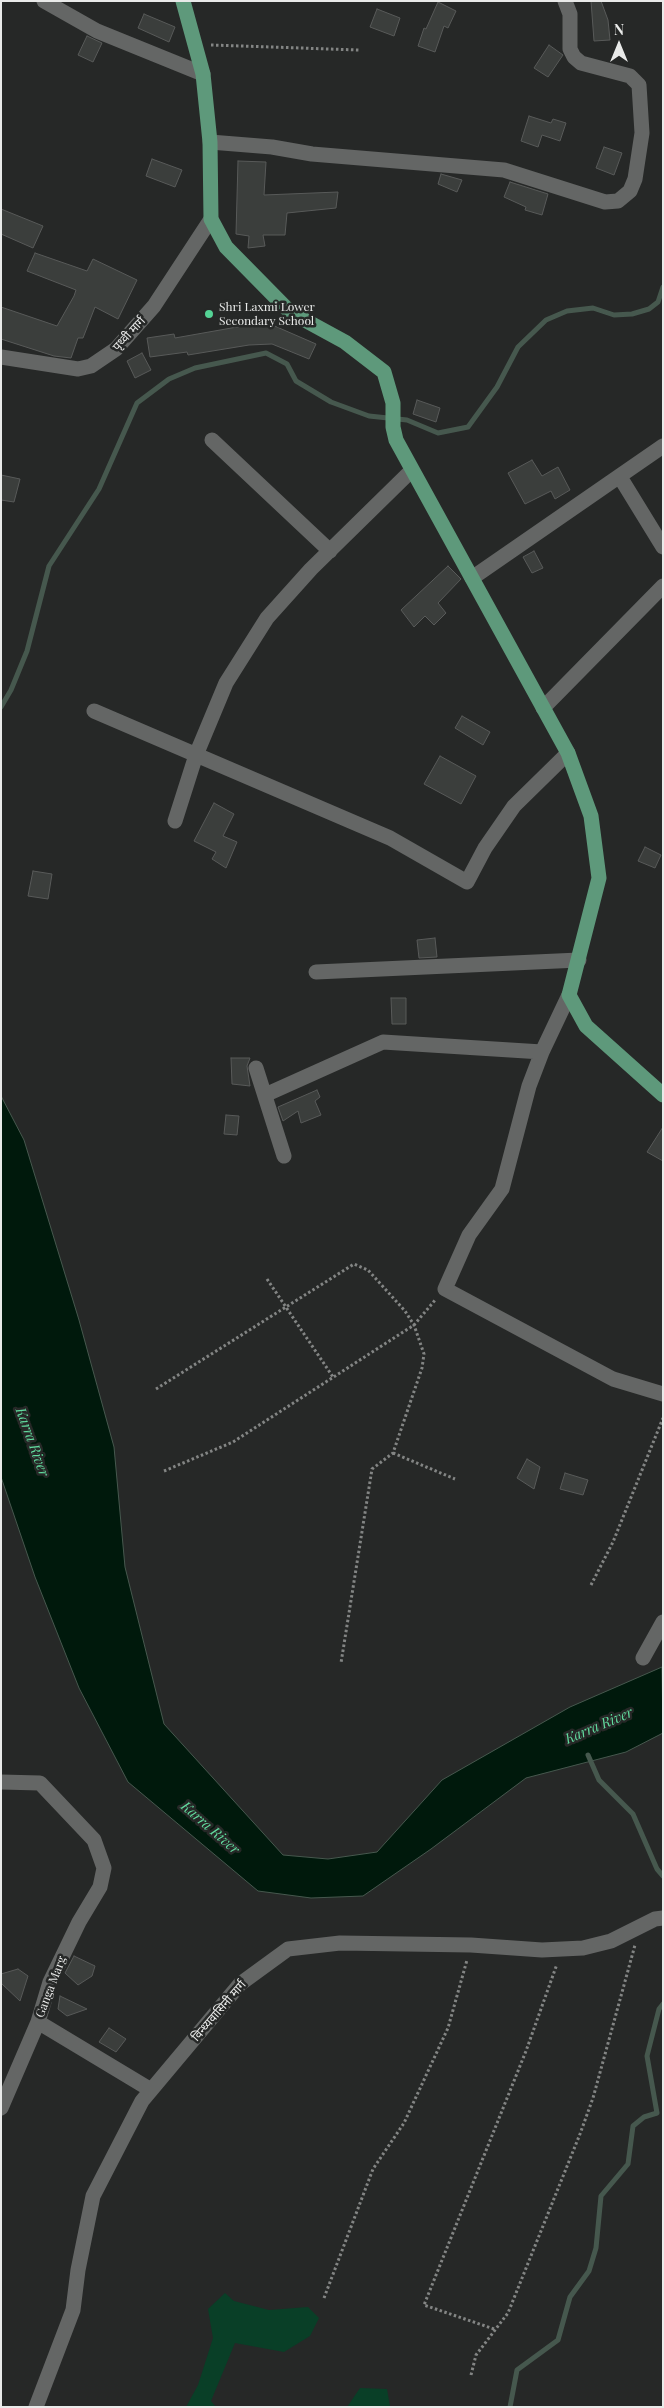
<!DOCTYPE html>
<html>
<head>
<meta charset="utf-8">
<style>
  body { margin:0 }
  #map { position:relative; width:664px; height:2408px; overflow:hidden; background:#262827; font-family:"Playfair Display",serif }
  canvas { display:block }
  .frame { position:absolute; inset:0; border:2px solid #e9eae9; pointer-events:none }
  .north { position:absolute; left:594px; top:20px; width:50px; height:50px; -webkit-text-stroke:4px #262827; paint-order:stroke; rotate:0deg; font-size:14px; font-weight:700; line-height:20px; text-align:center; color:#e9eae9 }
  .north::after { content:''; display:block; margin:auto; width:18px; height:22px; background:#e9eae9; clip-path:polygon(50% 0,100% 100%,50% 72%,0 100%) }
</style>
</head>
<body>
<div id="map">
<canvas width="664" height="2408"></canvas>
<div class="frame"></div>
<div class="north">N</div>
</div>
<script>
const ctx = document.querySelector('canvas').getContext('2d');
ctx.lineJoin = 'round';
function fill(path, color) {
  ctx.fillStyle = color;
  ctx.fill(path, 'evenodd');
}
function shape(rows) {
  const path = new Path2D();
  for (const r of rows) {
    path.moveTo(r[0], r[1]);
    for (let i = 2; i < r.length; i += 2) path.lineTo(r[i], r[i + 1]);
  }
  return path;
}
function strokePath(path, color, width, dash) {
  ctx.strokeStyle = color;
  ctx.lineWidth = width;
  ctx.lineCap = dash ? 'butt' : 'round';
  ctx.setLineDash(dash || []);
  ctx.stroke(path);
}
function label(font, color, halo, rows, align = 'center') {
  ctx.font = font + ' "Playfair Display","Noto Sans Devanagari",serif';
  ctx.lineWidth = 5;
  ctx.setLineDash([]);
  ctx.textBaseline = 'middle';
  ctx.strokeStyle = halo;
  ctx.fillStyle = color;
  for (const [text, x, y, turn = 0] of rows) {
    ctx.save();
    ctx.translate(x, y);
    ctx.rotate((+turn || 0) * Math.PI / 180);
    ctx.textAlign = isNaN(turn) ? turn : align;
    if (halo) ctx.strokeText(text, 0, 0);
    ctx.fillText(text, 0, 0);
    ctx.restore();
  }
}
fill(shape([
  [225,2293,234,2301,269,2310,308,2307,319,2318,310,2336,284,2352,235,2343,211,2401,216,2407,186,2407,198,2385,213,2338,208,2309],
  [360,2388,387,2389,390,2406,347,2407]
]), '#093f27');
const water = shape([
  [1,1096,24,1140,79,1320,114,1447,125,1567,164,1724,283,1855,328,1859,377,1852,442,1780,570,1707,662,1667,663,1733,626,1752,526,1778,431,1849,363,1896,311,1898,258,1891,128,1782,79,1688,35,1577,1,1477,1,1096]
]);
fill(water, '#00190c');
strokePath(water, '#46584e', 1);
strokePath(shape([
  [1,707,11,690,27,651,49,566,99,489,137,403,169,379,195,368,266,353,287,364,296,381,331,402,369,416,407,420,438,433,468,427,497,387,518,347,546,320,567,311,593,308,614,315,632,314,649,309,658,302,663,287],
  [588,1755,599,1780,633,1814,657,1869,663,1876],
  [510,2407,517,2370,558,2340,570,2297,589,2271,596,2248,601,2196,628,2164,633,2126,644,2117,657,2113,647,2056,659,2009,663,2004]
]), '#46584e', 5);
const building = shape([
  [591,1,601,1,608,20,610,40,594,41,591,1],
  [438,2,456,11,448,28,444,26,435,52,418,46,424,28,426,29,438,2],
  [377,9,400,18,394,36,370,27,377,9],
  [144,14,175,27,169,42,138,28,144,14],
  [87,36,102,43,93,62,78,55,87,36],
  [549,45,563,55,548,77,534,68,549,45],
  [529,116,551,123,553,119,566,123,560,141,542,135,538,147,521,141,529,116],
  [604,147,622,153,614,175,596,168,604,147],
  [152,159,182,170,175,187,146,176,152,159],
  [238,161,266,162,264,195,338,192,336,208,287,213,285,235,263,235,265,246,248,248,249,236,236,234,238,161],
  [441,174,462,180,457,192,438,184,441,174],
  [510,182,548,194,542,215,525,210,526,207,504,197,510,182],
  [1,209,43,226,33,248,1,234,1,209],
  [35,253,87,271,93,259,137,280,118,319,95,307,83,338,78,338,71,358,54,356,1,339,1,307,57,326,74,296,76,290,27,271,35,253],
  [269,319,270,324,316,344,309,359,272,344,249,345,188,355,187,352,150,357,147,338,174,334,175,338,254,324,254,320,269,319],
  [142,353,151,370,135,378,127,361,142,353],
  [417,400,440,408,436,422,413,414,417,400],
  [532,460,542,476,558,467,570,490,555,499,551,491,525,504,508,473,532,460],
  [1,475,20,479,14,502,1,500,1,475],
  [534,551,543,568,532,573,523,557,534,551],
  [448,566,461,579,438,603,446,613,434,625,425,616,414,627,401,610,448,566],
  [462,716,490,732,483,745,455,728,462,716],
  [440,756,476,776,461,804,424,784,440,756],
  [214,803,234,814,223,836,237,842,226,868,212,859,216,852,194,841,214,803],
  [645,847,661,855,655,868,638,861,645,847],
  [33,871,52,874,48,899,28,896,33,871],
  [435,938,437,957,419,958,417,940,435,938],
  [391,998,406,998,406,1024,392,1024,391,998],
  [231,1058,250,1058,247,1066,250,1086,232,1084,231,1058],
  [317,1090,320,1097,315,1101,321,1115,301,1123,298,1111,283,1121,278,1107,317,1090],
  [226,1115,239,1116,237,1135,224,1134,226,1115],
  [663,1127,663,1161,647,1152,663,1127],
  [527,1459,540,1467,534,1489,517,1478,527,1459],
  [565,1473,588,1480,583,1495,560,1489,565,1473],
  [74,1956,95,1966,92,1976,78,1985,65,1973,74,1956],
  [18,1969,28,1976,20,2001,1,1983,1,1974,18,1969],
  [60,1996,87,2009,67,2016,58,2009,60,1996],
  [109,2028,126,2039,116,2052,99,2042,109,2028]
]);
fill(building, '#3b3e3c');
strokePath(building, '#585a59', 1);
strokePath(shape([
  [211,45,359,50],
  [267,1279,333,1377],
  [156,1389,354,1264,368,1270,405,1311,414,1325,424,1354,422,1368,393,1453,372,1469,341,1663],
  [393,1453,455,1479],
  [164,1471,233,1442,414,1325,436,1299],
  [591,1585,613,1542,663,1418],
  [324,2298,373,2169,404,2123,448,2028,467,1960],
  [494,2329,424,2305,526,2051,557,1964],
  [471,2375,476,2355,508,2313,580,2134,593,2098,635,1945]
]), '#838584', 3, [2.5, 2.5]);
strokePath(shape([
  [44,1,97,31,203,74],
  [210,142,272,147,312,154,504,170,605,202,618,201,630,191,635,179,642,133,639,85,630,76,581,63,574,57,570,49,570,14,565,1],
  [1,357,78,369,91,366,116,349,154,306,211,219],
  [212,440,330,551],
  [620,477,663,547],
  [472,578,663,446],
  [543,708,663,586],
  [94,711,390,838,467,882,485,848,514,806,568,753],
  [175,821,196,755,226,683,267,618,311,569,412,470],
  [316,972,579,960],
  [569,995,542,1052,529,1086,502,1189,469,1235,445,1289,613,1379,663,1394],
  [256,1068,284,1156],
  [265,1095,383,1042,542,1052],
  [643,1658,663,1622],
  [1,1782,40,1783,94,1840,104,1868,100,1887,79,1922,50,1982,38,2022,1,2108],
  [38,2022,151,2090],
  [36,2407,73,2310,78,2270,93,2196,142,2101,240,1984,288,1949,340,1943,471,1945,542,1950,583,1948,611,1941,655,1919,663,1918]
]), '#646665', 15);
strokePath(shape([
  [183,1,203,74,210,142,211,219,226,247,290,312,345,342,384,372,393,403,393,427,396,440,568,753,591,816,599,878,569,995,586,1026,663,1095]
]), '#5e997b', 15);
for (const [x, y, r, color] of [
  [209,314,5,"#54d395"]
]) {
  const dot = new Path2D();
  dot.arc(x, y, r, 0, 2 * Math.PI);
  ctx.fillStyle = color;
  ctx.fill(dot);
  strokePath(dot, '#262827', 2);
}
label('12px', '#e9eae9', '#262827', [
  ["Shri Laxmi Lower",219,307],
  ["Secondary School",219,321]
], 'left');
label('12px', '#e9eae9', '#262827', [
  ["पृथ्वी मार्ग",129,334,-47],
  ["Ganga Marg",51,1987,-69],
  ["विन्ध्यवासिनी मार्ग",219,2011,-49]
]);
label('italic 14px', '#62dc9f', '#262827', [
  ["Karra River",32,1442,70],
  ["Karra River",599,1726,-23],
  ["Karra River",210,1828,41]
]);
</script>
</body>
</html>
